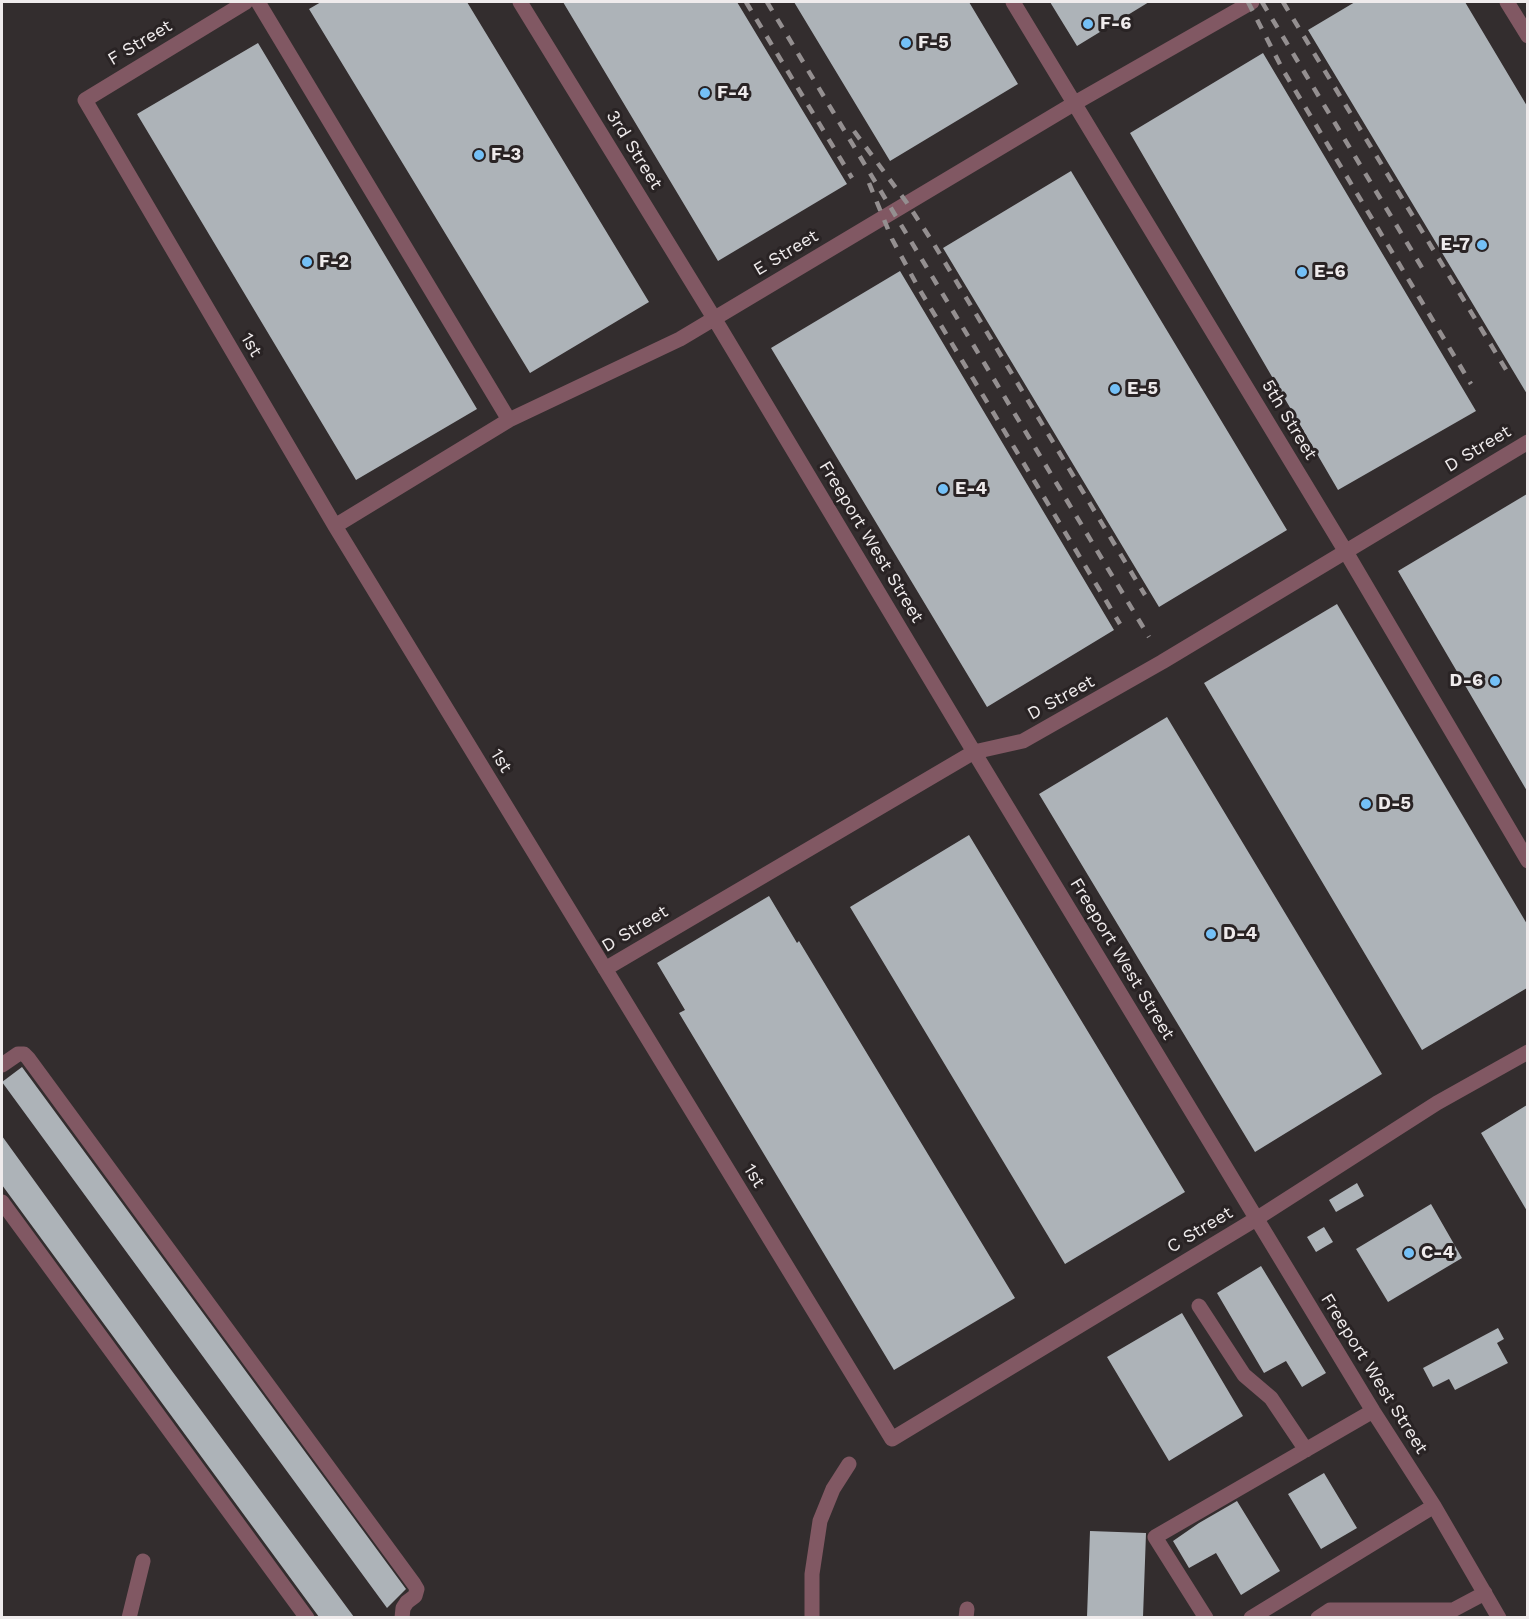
<!DOCTYPE html>
<html>
<head>
<meta charset="utf-8">
<style>
  body { margin:0 }
  #map { position:relative; width:1529px; height:1619px; overflow:hidden; background:#332d2e; font-family:"Work Sans",sans-serif }
  canvas { display:block }
  .frame { position:absolute; inset:0; border:3px solid #efebec; pointer-events:none }
</style>
</head>
<body>
<div id="map">
<canvas width="1529" height="1619"></canvas>
<div class="frame"></div>
</div>
<script>
const ctx = document.querySelector('canvas').getContext('2d');
ctx.lineJoin = 'round';
function fill(path, color) {
  ctx.fillStyle = color;
  ctx.fill(path, 'evenodd');
}
function shape(rows) {
  const path = new Path2D();
  for (const r of rows) {
    path.moveTo(r[0], r[1]);
    for (let i = 2; i < r.length; i += 2) path.lineTo(r[i], r[i + 1]);
  }
  return path;
}
function strokePath(path, color, width, dash) {
  ctx.strokeStyle = color;
  ctx.lineWidth = width;
  ctx.lineCap = dash ? 'butt' : 'round';
  ctx.setLineDash(dash || []);
  ctx.stroke(path);
}
function label(font, color, halo, rows, align = 'center') {
  ctx.font = font + ' "Work Sans",sans-serif';
  ctx.lineWidth = 6;
  ctx.setLineDash([]);
  ctx.textBaseline = 'middle';
  ctx.strokeStyle = halo;
  ctx.fillStyle = color;
  for (const [text, x, y, turn = 0] of rows) {
    ctx.save();
    ctx.translate(x, y);
    ctx.rotate((+turn || 0) * Math.PI / 180);
    ctx.textAlign = isNaN(turn) ? turn : align;
    if (halo) ctx.strokeText(text, 0, 0);
    ctx.fillText(text, 0, 0);
    ctx.restore();
  }
}
fill(shape([
  [321,2,467,2,649,302,530,373,309,9],
  [563,2,737,2,847,184,718,261],
  [794,2,969,2,1018,84,890,161],
  [1050,2,1149,2,1077,46],
  [1355,2,1465,2,1527,106,1527,394,1308,30],
  [258,43,477,409,356,480,137,114],
  [1263,53,1476,411,1338,490,1130,133],
  [1071,171,1287,530,1159,607,943,248],
  [900,271,1114,630,987,707,771,348],
  [1527,494,1527,791,1398,571],
  [1337,604,1527,924,1527,988,1422,1050,1204,683],
  [1167,717,1382,1074,1255,1152,1039,794],
  [969,835,1185,1192,1065,1264,850,907],
  [769,896,797,943,799,941,1015,1298,894,1370,679,1013,685,1010,657,963],
  [22,1067,406,1589,387,1608,2,1082],
  [1527,1105,1527,1211,1481,1133],
  [2,1136,172,1371,354,1617,319,1617,2,1185],
  [1357,1183,1364,1196,1336,1212,1329,1200],
  [1431,1204,1462,1258,1388,1302,1356,1249],
  [1324,1227,1333,1242,1316,1252,1307,1237],
  [1261,1266,1326,1373,1302,1387,1286,1361,1264,1373,1217,1293],
  [1182,1313,1243,1416,1169,1461,1107,1357],
  [1498,1328,1504,1339,1497,1343,1508,1363,1455,1390,1449,1379,1433,1387,1423,1368],
  [1324,1473,1357,1528,1321,1549,1288,1494],
  [1237,1501,1280,1571,1241,1595,1216,1553,1189,1568,1173,1541,1199,1523],
  [1090,1531,1146,1533,1143,1617,1087,1617]
]), '#adb3b8');
strokePath(shape([
  [246,2,85,100,335,526,892,1439,1256,1219,1437,1103,1528,1052],
  [258,2,509,420],
  [520,2,714,318,974,752,1373,1411,1434,1506,1499,1618],
  [1013,2,1346,552,1528,861],
  [1507,2,1528,36],
  [335,526,509,420,680,339,1075,103,1252,2],
  [605,969,974,752,1023,741,1162,662,1528,442],
  [2,1065,18,1054,24,1054,28,1058,414,1584,417,1589,415,1596,407,1602,403,1608,402,1618],
  [2,1202,307,1618],
  [1199,1306,1244,1375,1271,1398,1306,1450],
  [129,1618,143,1561],
  [812,1618,812,1574,820,1521,833,1489,849,1464],
  [966,1618,967,1609],
  [1206,1618,1155,1537,1373,1411],
  [1251,1618,1434,1506],
  [1318,1618,1330,1610,1453,1610,1485,1593]
]), '#815863', 15);
strokePath(shape([
  [746,2,852,178],
  [767,2,1149,637],
  [1248,2,1283,70,1471,384],
  [1262,2,1427,276],
  [1283,2,1508,373],
  [854,131,907,203,932,241,1145,595],
  [869,183,892,239,918,287,1120,624]
]), '#948f90', 4.5, [10, 10]);
for (const [x, y, r, color] of [
  [1088,24,6,"#74c0f6"],
  [906,43,6,"#74c0f6"],
  [705,93,6,"#74c0f6"],
  [479,155,6,"#74c0f6"],
  [1482,245,6,"#74c0f6"],
  [307,262,6,"#74c0f6"],
  [1302,272,6,"#74c0f6"],
  [1115,389,6,"#74c0f6"],
  [943,489,6,"#74c0f6"],
  [1495,681,6,"#74c0f6"],
  [1366,804,6,"#74c0f6"],
  [1211,934,6,"#74c0f6"],
  [1409,1253,6,"#74c0f6"]
]) {
  const dot = new Path2D();
  dot.arc(x, y, r, 0, 2 * Math.PI);
  ctx.fillStyle = color;
  ctx.fill(dot);
  strokePath(dot, '#292324', 2);
}
label('bold 18px', '#efebec', '#292324', [
  ["F-6",1100,24],
  ["F-5",918,43],
  ["F-4",717,93],
  ["F-3",491,155],
  ["E-7",1470,245,"right"],
  ["F-2",319,262],
  ["E-6",1314,272],
  ["E-5",1127,389],
  ["E-4",955,489],
  ["D-6",1483,681,"right"],
  ["D-5",1378,804],
  ["D-4",1223,934],
  ["C-4",1421,1253]
], 'left');
label('18px', '#efebec', '#292324', [
  ["F Street",140,43,-31],
  ["3rd Street",634,150,58],
  ["E Street",786,253,-31],
  ["1st",251,345,60],
  ["5th Street",1289,420,59],
  ["D Street",1478,449,-31],
  ["Freeport West Street",871,542,59],
  ["D Street",1061,698,-29],
  ["1st",501,761,59],
  ["D Street",635,929,-31],
  ["Freeport West Street",1122,959,59],
  ["1st",754,1176,59],
  ["C Street",1200,1230,-31],
  ["Freeport West Street",1374,1374,58]
]);
</script>
</body>
</html>
